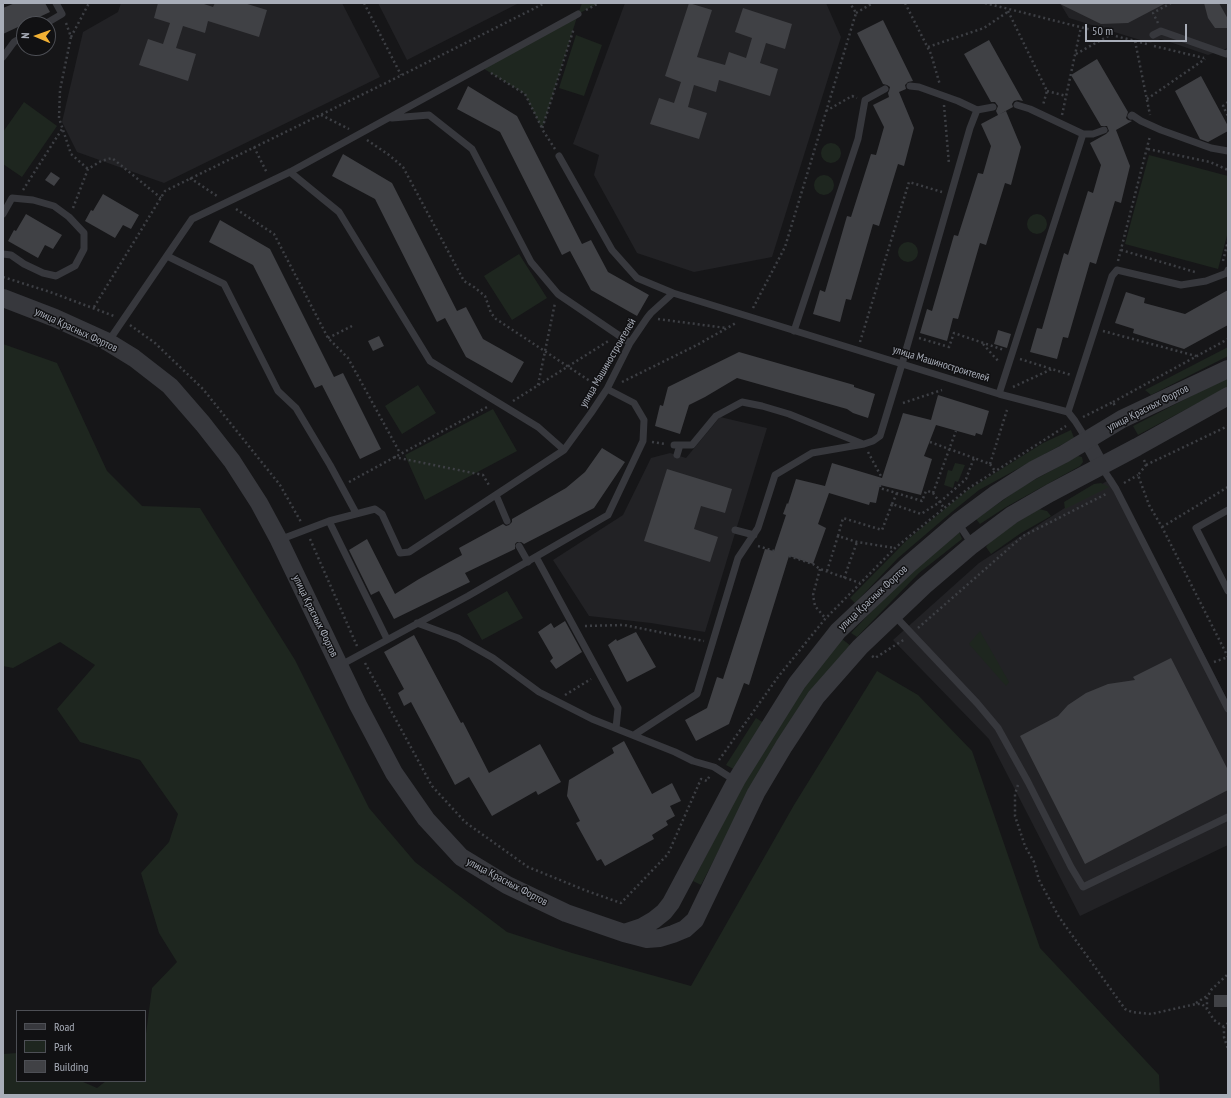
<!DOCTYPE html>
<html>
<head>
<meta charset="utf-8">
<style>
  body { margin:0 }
  #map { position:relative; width:1231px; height:1098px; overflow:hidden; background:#161618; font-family:"PT Sans Narrow",sans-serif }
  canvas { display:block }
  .frame { position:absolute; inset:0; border:4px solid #a8adb8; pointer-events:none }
  .legend { position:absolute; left:16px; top:1010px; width:130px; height:72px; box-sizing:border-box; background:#111113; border:1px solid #4d4f55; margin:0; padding:5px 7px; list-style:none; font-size:12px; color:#a8adb8 }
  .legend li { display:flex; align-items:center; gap:8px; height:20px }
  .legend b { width:20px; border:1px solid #4d4f55 }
  .north { position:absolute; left:16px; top:16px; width:40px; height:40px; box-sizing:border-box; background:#111113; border:1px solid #4d4f55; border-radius:50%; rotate:272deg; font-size:11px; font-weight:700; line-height:16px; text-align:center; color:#a8adb8 }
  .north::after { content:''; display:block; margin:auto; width:14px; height:18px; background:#f2b134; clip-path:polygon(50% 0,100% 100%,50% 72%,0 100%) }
  .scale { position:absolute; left:1085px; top:24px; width:102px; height:18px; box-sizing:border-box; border:2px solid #a8adb8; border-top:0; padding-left:5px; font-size:12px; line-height:14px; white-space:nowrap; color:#a8adb8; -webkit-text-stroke:3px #111113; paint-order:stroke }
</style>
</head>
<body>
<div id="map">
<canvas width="1231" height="1098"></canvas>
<div class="frame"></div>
<ul class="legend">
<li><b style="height:5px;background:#37383d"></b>Road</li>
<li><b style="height:11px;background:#1e261f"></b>Park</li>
<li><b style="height:11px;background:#404145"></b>Building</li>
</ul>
<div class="north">N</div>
<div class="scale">50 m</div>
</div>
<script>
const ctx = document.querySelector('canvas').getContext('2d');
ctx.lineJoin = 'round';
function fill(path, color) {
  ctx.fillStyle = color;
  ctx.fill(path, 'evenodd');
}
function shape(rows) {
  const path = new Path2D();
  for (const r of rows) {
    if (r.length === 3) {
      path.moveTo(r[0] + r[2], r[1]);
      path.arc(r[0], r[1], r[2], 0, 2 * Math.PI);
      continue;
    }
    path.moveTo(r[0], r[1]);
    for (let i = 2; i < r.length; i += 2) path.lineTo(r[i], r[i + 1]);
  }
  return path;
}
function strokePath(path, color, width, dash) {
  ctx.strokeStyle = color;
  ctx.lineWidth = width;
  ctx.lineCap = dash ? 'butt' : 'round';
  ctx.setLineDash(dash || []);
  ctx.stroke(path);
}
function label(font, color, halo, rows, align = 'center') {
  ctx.font = font + ' "PT Sans Narrow",sans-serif';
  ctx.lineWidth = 3;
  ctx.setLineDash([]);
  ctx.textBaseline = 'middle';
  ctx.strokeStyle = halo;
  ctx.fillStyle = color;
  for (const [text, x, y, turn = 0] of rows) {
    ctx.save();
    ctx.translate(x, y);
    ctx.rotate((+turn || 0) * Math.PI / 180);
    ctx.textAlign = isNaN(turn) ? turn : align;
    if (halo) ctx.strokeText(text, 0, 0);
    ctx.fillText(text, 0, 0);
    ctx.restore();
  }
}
fill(shape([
  [121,3,342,3,380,77,164,183,77,152,62,122,83,32,118,12],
  [378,3,519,3,407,60],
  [625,3,826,3,841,37,772,257,694,272,637,253,594,175,599,155,573,144],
  [1060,3,1228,3,1228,48,1208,55,1161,39,1150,43,1069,18],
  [720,417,767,428,705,632,651,623,589,616,553,560,623,515,651,458,670,453,686,458],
  [1113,477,1228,701,1228,845,1080,916,989,739,893,640,979,563]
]), '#222225');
fill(shape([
  [582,3,599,3,578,14,542,129,525,94,481,67,578,14],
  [576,35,602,45,584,96,559,88],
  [24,102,57,126,22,177,3,164,3,132],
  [831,153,10],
  [1149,155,1228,176,1228,232,1218,269,1125,244],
  [824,185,10],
  [1037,224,10],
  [908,252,10],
  [519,254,547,298,512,320,484,276],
  [3,344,57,363,107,471,142,506,200,508,295,660,369,808,415,862,507,932,572,953,691,986,794,805,877,671,918,695,972,751,1040,948,1159,1075,1160,1095,3,1095,3,1054,17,1053,17,1081,81,1081,97,1088,106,1081,145,1081,145,1041,152,988,177,962,159,933,141,873,169,842,178,814,140,760,80,742,57,709,95,665,60,642,13,668,3,666],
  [1228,347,1228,356,1151,395,1145,390],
  [1228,377,1228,387,1138,435,1133,426],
  [418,385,436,413,402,434,385,406],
  [493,409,517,451,425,500,405,455],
  [1071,430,1074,438,979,490,953,511,898,558,855,603,850,598,907,540,968,490,1043,443],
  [1078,456,1082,457,1083,462,1080,466,1006,507,980,524,976,519,1023,486],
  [955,463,965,465,958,482,955,481,953,488,944,485,948,470,952,471],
  [1101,483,1109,487,1065,509,1064,502,1094,484],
  [1039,509,1047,511,1051,516,1021,533,991,554,986,547,991,540,1014,524],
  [958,529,962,539,919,573,857,637,851,633,915,566],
  [507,591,523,618,482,640,467,614],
  [980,631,1009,682,1006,686,969,644],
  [842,639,851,646,751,788,701,885,693,881,744,782,802,689],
  [756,718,767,725,739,772,726,765]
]), '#1e261f');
fill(shape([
  [15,3,45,3,50,12,3,34,3,8],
  [158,3,201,3,213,7,215,3,244,3,267,10,259,37,208,21,205,33,183,26,176,48,196,54,188,81,139,65,148,39,163,44,170,23,154,18],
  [689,3,712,10,697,57,725,65,729,52,746,58,752,38,735,32,743,8,792,24,785,49,766,43,760,63,778,69,770,96,719,80,716,92,694,85,688,107,707,113,699,139,650,124,659,98,674,103,681,82,665,76],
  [1058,3,1166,3,1128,23,1101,24],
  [1204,3,1219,3,1228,19,1228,28,1215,28,1208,18],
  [883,20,913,81,908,82,905,85,906,89,899,92,914,128,904,166,898,164,879,226,873,224,851,300,846,299,840,322,813,314,820,290,825,292,847,216,851,217,871,154,876,155,884,127,873,105,889,97,888,93,889,91,890,87,887,85,883,84,857,33],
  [989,40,1023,101,1018,100,1014,101,1012,104,1013,107,1000,114,1006,111,1021,147,1011,185,1005,183,986,245,980,243,958,319,953,318,947,341,920,333,927,309,932,311,954,235,958,236,978,173,983,174,991,146,981,124,998,115,996,111,998,106,995,102,991,102,964,54],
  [1097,59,1128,112,1126,118,1128,120,1132,121,1116,130,1130,166,1121,203,1115,201,1096,264,1090,262,1068,338,1063,337,1057,359,1030,352,1037,328,1042,329,1064,253,1068,255,1088,191,1093,193,1101,165,1090,143,1106,134,1109,131,1107,126,1101,126,1071,75],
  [1201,76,1228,126,1228,131,1208,142,1200,139,1175,91],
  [468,86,517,116,582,244,591,240,608,272,649,295,637,316,591,290,570,251,562,255,500,132,457,109],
  [343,154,392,183,457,311,466,307,483,339,524,362,512,383,466,357,445,318,437,322,375,199,332,176],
  [51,172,60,178,54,186,45,180],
  [103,194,139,215,131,229,123,225,115,238,85,221,91,210,93,211],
  [26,214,62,235,53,249,45,245,38,258,8,241,14,230,16,231],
  [220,220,270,249,334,377,343,373,381,449,360,459,322,385,315,388,253,265,209,242],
  [1228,290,1228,325,1184,349,1133,333,1134,329,1115,323,1126,292,1145,298,1144,303,1185,314],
  [998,330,1011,334,1007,348,994,344],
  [379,336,384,346,373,351,368,341],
  [739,352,854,385,854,387,875,394,868,418,853,413,847,409,737,378,705,397,689,405,680,434,655,426,660,405,663,406,668,387],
  [938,395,989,411,982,435,976,433,975,436,936,425,924,456,932,459,921,495,880,485,876,503,870,502,869,505,829,493,818,524,826,528,813,564,789,556,749,685,744,683,729,724,696,741,685,720,707,708,717,677,723,679,765,549,774,551,786,515,783,514,787,503,788,504,796,479,825,486,832,463,882,478,903,413,931,420],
  [602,448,625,462,594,508,524,544,521,542,517,542,515,544,515,549,465,573,470,582,394,619,379,591,371,595,349,550,367,539,395,594,419,579,462,555,459,548,503,524,506,526,509,525,512,522,512,519,566,488,585,472],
  [667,469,732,489,725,513,701,506,694,529,718,537,710,562,644,541],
  [565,621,582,652,556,669,550,661,553,658,538,632,551,623,554,628],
  [636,632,656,667,627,682,608,645,616,639,617,641],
  [414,635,461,723,463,722,489,773,540,744,561,782,538,795,536,791,492,816,469,777,455,785,411,702,404,706,398,693,404,689,384,652],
  [1171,658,1228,770,1228,790,1085,864,1020,736,1058,716,1068,705,1086,693,1108,684,1135,680,1133,677],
  [624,741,652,794,672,783,681,801,670,806,675,816,666,821,668,825,652,835,654,839,605,866,601,859,597,861,576,823,580,821,567,796,569,780,614,753,612,748],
  [1214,995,1228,995,1228,1007,1214,1007]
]), '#404145');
strokePath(shape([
  [364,3,401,75],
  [905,3,931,54,940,85],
  [985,3,1147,44],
  [586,10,599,3],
  [1008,11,1047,91,1043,105],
  [856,13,873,3],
  [66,23,71,37,60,90,59,118,71,154,88,169],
  [1158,23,1153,13,1171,3],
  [71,37,89,3],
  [1135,41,1150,115],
  [1154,46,1204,58],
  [928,47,984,28,1009,11],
  [1076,54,1110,35],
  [491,73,525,94,542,128],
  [1047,91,1066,96],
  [1147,99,1205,59],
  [1228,102,1223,106,1228,116],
  [944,105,949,164],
  [826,111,852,96,857,98],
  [321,115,349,129],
  [1062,115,1081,27],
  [367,140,389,155,403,167,464,281,474,287,485,296,491,313,496,319,599,387],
  [254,147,267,173],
  [555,149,542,129,574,28],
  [1148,149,1210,162,1228,170],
  [190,178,217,196],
  [23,190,62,129],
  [73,208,88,169,101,161,112,158,161,198],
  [236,209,274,234,328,338,348,358,400,453],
  [1121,250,1195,272],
  [1118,261,1150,136],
  [1223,261,1228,241],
  [3,277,50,292,114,316],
  [94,307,165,191,398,77,545,3],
  [753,308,785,247,856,13,850,3],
  [658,319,726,328],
  [130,325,155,343,203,389,280,485,301,522],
  [1103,331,1196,356],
  [328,338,352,326],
  [919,338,949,347,954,333,1004,350],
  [860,342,909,182,942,192],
  [983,344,999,362],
  [1020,359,1071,375],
  [622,382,697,345,736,323],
  [538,385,555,303],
  [1013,387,1052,369],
  [513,401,610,340],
  [1113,402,1228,339],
  [903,403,942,390],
  [1083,417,1113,402,1115,406],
  [652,442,665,444],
  [930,442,974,458],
  [868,452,882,478],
  [394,457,483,475,490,487],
  [1144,460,1146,465,1138,475,1149,505,1162,527,1228,657],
  [990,464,1007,410],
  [1146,465,1228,426],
  [349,482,487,407],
  [1124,483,1138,475],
  [880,485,880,488,922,501,926,491,928,491,933,493,944,508],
  [933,493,956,431],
  [892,504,897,493],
  [1162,527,1228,487],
  [838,536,843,518,882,530,892,504,921,514,940,502,966,479,974,458,990,464,995,471],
  [310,539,357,646],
  [758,546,774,551],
  [789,556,813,564,820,569,860,583],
  [820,569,813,595,815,606,826,619],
  [827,571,838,536,857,542,895,548],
  [844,578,857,542],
  [585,626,624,625,704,641],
  [918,628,1023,536,1108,493],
  [872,656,875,658,905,639],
  [1214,662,1228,657],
  [365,663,432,786,465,822,528,867,587,891,621,903,668,854,701,779,707,781,710,775],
  [565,695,591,679],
  [719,760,778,677,825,619,895,548,969,488,1066,426],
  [1018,785,1015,794,1015,816,1025,846,1034,862,1039,880,1059,917,1125,1009,1132,1012,1151,1014,1196,1004,1202,1004,1207,1009],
  [1196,1003,1207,996],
  [1228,1023,1224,1027,1224,1037,1228,1049],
  [1224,1027,1214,1020,1207,1009,1207,998,1211,990,1228,974]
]), '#3d3f44', 2.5, [2, 3]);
strokePath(shape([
  [45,24,62,14,56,3],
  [1153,35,1161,31,1226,54,1228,53],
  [3,57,14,42,24,36],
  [910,86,919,87,958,101,977,110,993,107],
  [1017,105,1030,109,1083,134,1093,134,1104,130],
  [1131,116,1132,115,1141,121,1161,130,1211,148,1228,151],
  [392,118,429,115,472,149,531,262,558,294,630,343],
  [559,156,612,250,637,278,673,293],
  [290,172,339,212,430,361,538,427,564,450],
  [3,214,12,198,33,200,54,206,69,217,84,233,84,249,75,266,56,276,43,273,24,264,11,255,3,254],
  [167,256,224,284,278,391,296,408,330,465,356,513],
  [794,331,858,139,865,100,885,89],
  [108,342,192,219,290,172,578,14],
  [999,394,1083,134],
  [1068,412,1112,276,1117,270,1181,285,1206,281,1227,273,1228,270],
  [674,445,692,445,716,416,742,402,762,406,789,414,863,444],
  [677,455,680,445],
  [1101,466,1116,489,1228,709],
  [496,495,507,521],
  [1228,510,1196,528,1228,591],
  [329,521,387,639],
  [958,523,972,544],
  [735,530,754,535],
  [279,540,329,521,375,509,382,514,400,553,409,552,564,450,591,413,607,389,630,343,647,318,651,313,673,293,999,394,1068,412,1075,421,1087,440],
  [519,546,528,562],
  [536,557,618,708,616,728],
  [894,615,977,703,998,728,1028,782,1071,867,1083,887,1228,817],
  [417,623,458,638,493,658,539,692,592,719,675,752,693,761,714,767,728,776,736,779],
  [339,666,468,596,608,515,643,441,644,420,634,403,607,389],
  [634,735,697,694,738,558,758,528,775,475,812,453,864,444,873,441,880,436,902,364,970,128,977,110]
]), '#37383d', 7);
strokePath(shape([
  [1087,440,1101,466]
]), '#37383d', 15);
strokePath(shape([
  [3,298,55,318,108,342,134,358,170,386,203,424,232,461,259,503,279,540,358,705,394,773,426,819,461,857,507,885,566,913,624,933,647,939,660,938,673,934,685,929,695,920,756,793,784,746,816,697,860,647,924,586,972,545,1012,515,1050,493,1137,447,1228,396],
  [624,933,642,927,654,920,664,912,671,903,737,779,797,683,838,631,908,565,958,522,997,493,1033,470,1064,454,1122,419,1228,369]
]), '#37383d', 18);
label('11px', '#a8adb8', '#111113', [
  ["улица Красных Фортов",76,330,25],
  ["улица Машиностроителей",608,363,-60],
  ["улица Машиностроителей",941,364,17],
  ["улица Красных Фортов",1148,408,-27],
  ["улица Красных Фортов",873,598,-43],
  ["улица Красных Фортов",315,616,64],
  ["улица Красных Фортов",507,882,28]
]);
</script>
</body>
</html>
